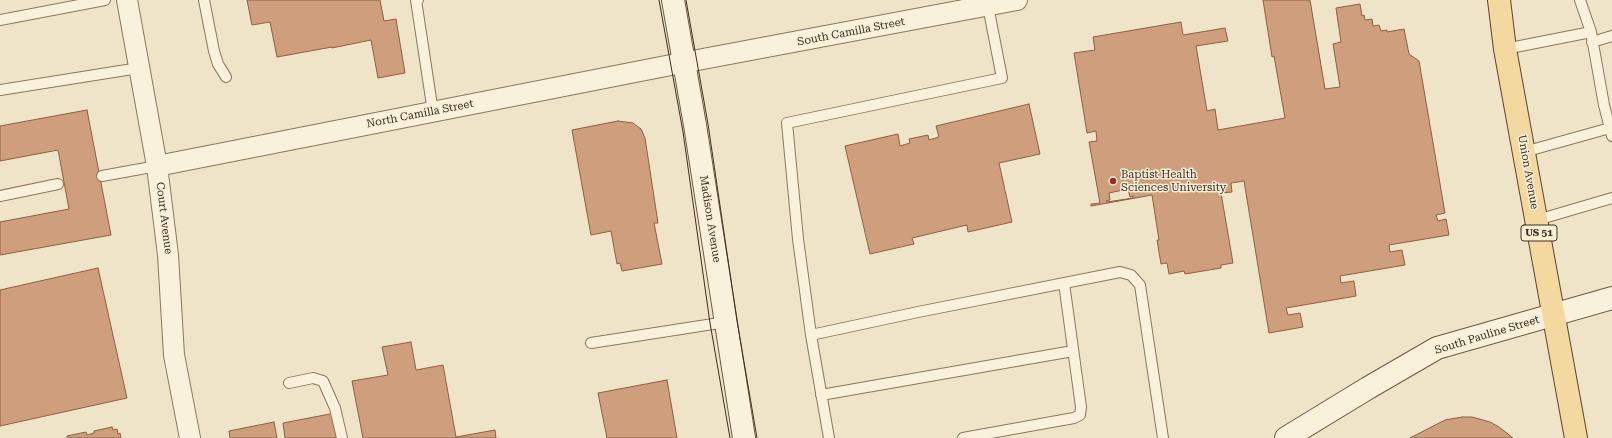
<!DOCTYPE html>
<html>
<head>
<meta charset="utf-8">
<style>
  body { margin:0 }
  canvas { display:block; background:#f0e4c8 }
</style>
</head>
<body>
<canvas width="1612" height="438"></canvas>
<script>
const ctx = document.querySelector('canvas').getContext('2d');
ctx.lineJoin = 'round';
function fill(path, color) {
  ctx.fillStyle = color;
  ctx.fill(path, 'evenodd');
}
function shape(rows) {
  const path = new Path2D();
  for (const r of rows) {
    path.moveTo(r[0], r[1]);
    for (let i = 2; i < r.length; i += 2) path.lineTo(r[i], r[i + 1]);
  }
  return path;
}
function strokePath(path, color, width, dash) {
  ctx.strokeStyle = color;
  ctx.lineWidth = width;
  ctx.lineCap = dash ? 'butt' : 'round';
  ctx.setLineDash(dash || []);
  ctx.stroke(path);
}
function label(font, color, halo, rows, align = 'center') {
  ctx.font = font + ' "Roboto Serif",serif';
  ctx.lineWidth = 3;
  ctx.setLineDash([]);
  ctx.textBaseline = 'middle';
  ctx.strokeStyle = halo;
  ctx.fillStyle = color;
  for (const [text, x, y, turn = 0] of rows) {
    ctx.save();
    ctx.translate(x, y);
    ctx.rotate((+turn || 0) * Math.PI / 180);
    ctx.textAlign = isNaN(turn) ? turn : align;
    if (halo) ctx.strokeText(text, 0, 0);
    ctx.fillText(text, 0, 0);
    ctx.restore();
  }
}
const building = shape([
  [247,0,380,0,384,21,396,19,405,73,378,78,371,40,332,48,332,47,277,57,270,22,252,25,247,0],
  [1263,0,1310,0,1325,89,1340,87,1333,44,1341,42,1336,8,1360,4,1362,16,1364,15,1365,20,1372,19,1373,26,1379,25,1381,31,1387,30,1387,32,1404,29,1409,54,1419,61,1445,213,1436,215,1438,221,1446,219,1449,235,1389,245,1390,252,1402,250,1405,265,1340,276,1341,283,1354,281,1356,296,1286,308,1288,315,1300,313,1303,327,1269,333,1244,181,1231,183,1232,192,1221,193,1233,263,1221,265,1221,268,1185,274,1184,271,1169,274,1167,263,1161,264,1157,240,1159,240,1152,195,1091,206,1091,204,1100,203,1089,142,1097,141,1096,131,1087,133,1074,53,1095,50,1093,37,1181,22,1183,35,1225,28,1228,41,1196,46,1207,111,1215,109,1218,130,1285,118,1274,56,1272,57,1263,0],
  [1128,189,1130,197,1133,196,1133,198,1107,202,1106,201,1110,200,1109,193,1128,189],
  [1029,104,1040,154,999,163,1012,222,968,232,967,225,912,238,914,244,870,254,845,146,898,134,900,146,910,143,909,139,928,135,929,140,939,137,936,126,1029,104],
  [87,110,111,235,0,255,0,222,69,209,58,150,0,161,0,126,87,110],
  [618,121,633,123,641,129,645,138,658,223,654,223,662,264,622,271,620,263,617,264,611,231,591,235,572,130,618,121],
  [98,268,127,398,0,426,0,290,98,268],
  [411,342,416,370,443,365,456,437,495,430,496,438,363,438,352,381,388,375,382,347,411,342],
  [667,380,677,438,607,438,598,393,667,380],
  [335,413,340,438,285,438,283,423,335,413],
  [1462,417,1472,417,1490,422,1499,427,1513,438,1410,438,1445,420,1462,417],
  [274,422,277,438,230,438,229,431,274,422],
  [112,427,113,430,117,429,118,434,120,433,121,438,67,438,67,436,86,432,87,435,94,433,94,431,112,427]
]);
fill(building, '#cf9f7d');
strokePath(building, '#8d5f41', 1);
const lane = shape([
  [204,0,214,51,218,64,226,77],
  [418,0,416,0,433,112],
  [1580,0,1591,32,1604,105,1612,136],
  [0,20,105,0],
  [1592,42,1612,36],
  [1505,49,1591,32],
  [0,90,139,68],
  [1524,152,1610,128],
  [102,176,157,166],
  [0,196,58,184],
  [1537,220,1612,198],
  [811,335,798,239,787,123,1002,78,988,6],
  [591,343,726,322],
  [289,383,313,378,323,381,335,408,342,438],
  [821,395,1073,351],
  [829,438,811,335,918,312,1120,272,1131,275,1140,285,1163,438],
  [963,438,1074,418,1080,415,1081,407,1064,283]
]);
const street = shape([
  [127,0,157,166,168,255,174,355,190,438],
  [157,166,671,65,1017,0]
]);
const secondary = shape([
  [673,0,695,125,744,438],
  [1286,438,1368,388,1437,348,1612,298]
]);
const primary = shape([
  [1499,0,1505,49,1576,438]
]);
strokePath(lane, '#8d765c', 12);
strokePath(street, '#8d765c', 22);
strokePath(secondary, '#6f573f', 24);
strokePath(primary, '#5b4430', 24);
strokePath(lane, '#faf1dc', 10);
strokePath(street, '#faf1dc', 20);
strokePath(secondary, '#faf1dc', 22);
strokePath(primary, '#f3d9a0', 22);
strokePath(shape([
  [659,0,683,132,710,323,730,438],
  [686,0,708,124,737,321,757,438]
]), '#3d2e20', 1);
for (const [x, y, r, color] of [
  [1113,181,4,"#9e2a2b"]
]) {
  const dot = new Path2D();
  dot.arc(x, y, r, 0, 2 * Math.PI);
  ctx.fillStyle = color;
  ctx.fill(dot);
  strokePath(dot, '#f7eed8', 1.5);
}
for (const [x, y, w] of [
  [1539,233,36]
]) {
  const box = new Path2D();
  box.roundRect(x - w / 2, y - 8, w, 16, 3);
  ctx.fillStyle = '#f7eed8';
  ctx.fill(box);
  strokePath(box, '#3d2e20', 1);
}
label('bold 10px', '#3d2e20', null, [
  ["US 51",1539,233]
]);
label('11px', '#3d2e20', '#f7eed8', [
  ["South Camilla Street",851,32,-11],
  ["North Camilla Street",420,114,-11],
  ["Union Avenue",1528,172,80],
  ["Court Avenue",164,218,83],
  ["Madison Avenue",710,219,81],
  ["South Pauline Street",1487,335,-17]
]);
label('11px', '#3d2e20', '#f7eed8', [
  ["Baptist Health",1121,175],
  ["Sciences University",1121,188]
], 'left');
</script>
</body>
</html>
